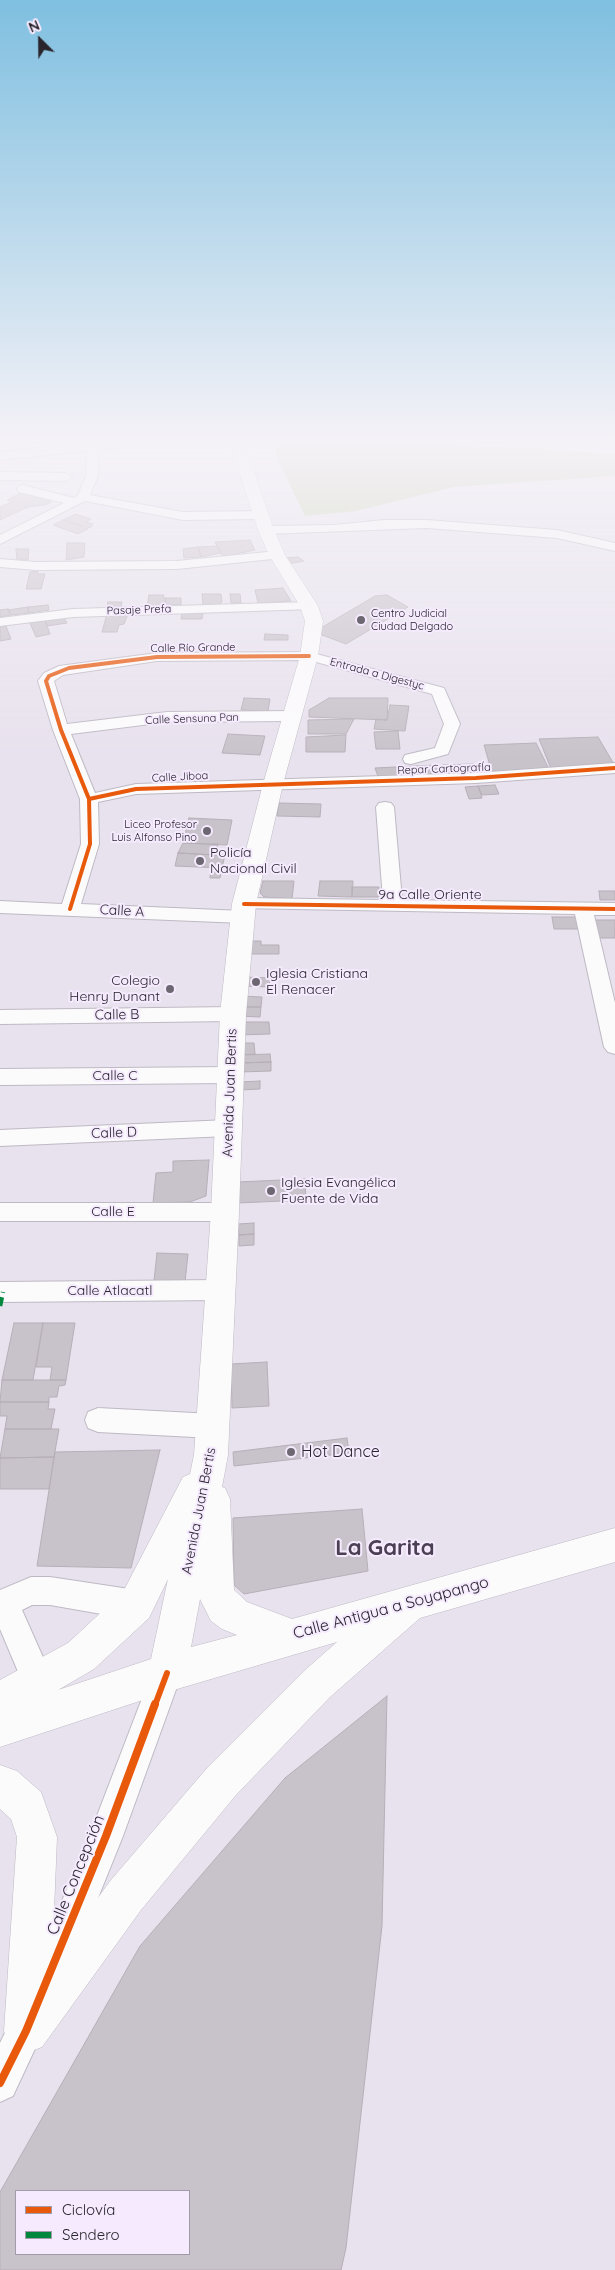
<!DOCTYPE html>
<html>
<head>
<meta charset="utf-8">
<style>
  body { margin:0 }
  #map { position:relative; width:615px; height:2270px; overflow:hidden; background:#e8e2ee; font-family:Quicksand,sans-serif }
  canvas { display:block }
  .legend { position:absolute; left:15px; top:2190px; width:175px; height:65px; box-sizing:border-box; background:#f5eafe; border:1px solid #a39baa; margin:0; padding:6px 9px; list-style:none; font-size:15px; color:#29252d }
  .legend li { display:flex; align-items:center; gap:10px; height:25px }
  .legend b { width:25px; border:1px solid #a39baa }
  .north { position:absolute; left:15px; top:15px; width:50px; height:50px; -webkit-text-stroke:4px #f5eafe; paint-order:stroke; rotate:337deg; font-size:14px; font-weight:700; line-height:20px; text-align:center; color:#29252d }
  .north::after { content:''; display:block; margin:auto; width:18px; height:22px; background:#29252d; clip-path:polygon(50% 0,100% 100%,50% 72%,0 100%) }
</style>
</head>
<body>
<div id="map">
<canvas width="615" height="2270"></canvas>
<ul class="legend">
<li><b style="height:6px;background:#e8590c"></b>Ciclovía</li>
<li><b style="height:6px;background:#00873e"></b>Sendero</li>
</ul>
<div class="north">N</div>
</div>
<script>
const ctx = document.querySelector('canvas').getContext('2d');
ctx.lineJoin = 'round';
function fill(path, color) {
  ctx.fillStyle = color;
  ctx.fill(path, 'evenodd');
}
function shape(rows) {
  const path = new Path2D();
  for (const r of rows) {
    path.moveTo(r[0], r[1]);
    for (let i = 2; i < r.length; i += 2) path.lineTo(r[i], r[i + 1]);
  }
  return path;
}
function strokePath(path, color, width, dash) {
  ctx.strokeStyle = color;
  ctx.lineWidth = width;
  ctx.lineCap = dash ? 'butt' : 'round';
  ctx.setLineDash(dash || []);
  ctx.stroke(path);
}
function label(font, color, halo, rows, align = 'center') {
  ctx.font = font + ' Quicksand,sans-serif';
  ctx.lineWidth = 4;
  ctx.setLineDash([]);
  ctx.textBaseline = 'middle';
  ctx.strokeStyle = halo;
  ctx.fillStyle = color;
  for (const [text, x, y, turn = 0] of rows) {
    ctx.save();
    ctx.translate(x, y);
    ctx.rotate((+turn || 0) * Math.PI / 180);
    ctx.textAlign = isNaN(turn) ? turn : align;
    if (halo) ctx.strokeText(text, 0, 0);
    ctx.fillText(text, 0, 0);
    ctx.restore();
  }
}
fill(shape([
  [276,443,432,443,615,454,615,476,454,487,356,511,305,516,276,456]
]), '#c6d0af');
const building = shape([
  [23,492,52,502,45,505,28,507,0,520,0,507,12,502,7,500,23,492],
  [76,514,91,519,86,522,93,524,90,528,63,520,76,514],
  [63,520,88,529,78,534,53,525,63,520],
  [250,540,255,550,223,557,215,542,250,540],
  [67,543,85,543,84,557,66,560,67,543],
  [217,546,221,553,201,557,198,547,217,546],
  [198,547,201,557,184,558,183,549,198,547],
  [16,549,29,549,28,560,17,560,16,549],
  [298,557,304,561,287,564,285,558,298,557],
  [38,571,37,574,45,574,41,589,26,589,30,572,38,571],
  [283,588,291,601,258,603,255,590,283,588],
  [202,594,221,594,222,602,217,605,203,605,202,594],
  [230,594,240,594,241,603,231,603,230,594],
  [149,595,164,595,163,598,166,598,165,605,147,606,149,595],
  [387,595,408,607,346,644,314,632,375,596,387,595],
  [166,598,181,598,181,605,165,605,166,598],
  [108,602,122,602,121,607,107,607,108,602],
  [48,605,49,610,29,613,28,607,48,605],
  [28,607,29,613,11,615,8,610,28,607],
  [8,609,11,615,0,617,0,610,8,609],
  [182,613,203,613,202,619,181,619,182,613],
  [107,614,128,614,124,624,119,625,117,632,102,632,107,614],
  [64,618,67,623,47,626,45,620,64,618],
  [45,620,50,634,36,637,30,623,45,620],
  [6,626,11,639,0,641,0,627,6,626],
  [265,634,288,635,288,640,264,640,265,634],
  [244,698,270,699,268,711,241,710,244,698],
  [329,698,388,698,387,720,309,717,309,710,329,698],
  [390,705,409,706,405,731,374,729,376,719,387,720,390,705],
  [354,719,346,734,308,734,308,720,354,719],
  [398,731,400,749,376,749,374,732,398,731],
  [228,734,265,736,260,755,222,753,228,734],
  [346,735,345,752,306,752,306,737,346,735],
  [598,737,615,766,552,771,539,739,598,737],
  [536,743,551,773,493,776,484,745,536,743],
  [473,764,474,775,448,775,442,765,473,764],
  [437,765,444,777,379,779,375,768,437,765],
  [495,785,499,794,482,795,478,786,495,785],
  [478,786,482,798,469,799,465,787,478,786],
  [279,803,321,804,320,817,277,816,279,803],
  [189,818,232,820,227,845,183,843,189,818],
  [183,843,218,844,216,855,178,853,183,843],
  [178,853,216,855,225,855,222,868,175,866,178,853],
  [211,868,222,868,220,878,210,878,211,868],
  [263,881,294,881,292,899,264,897,260,893,263,881],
  [320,881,353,881,352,897,318,896,320,881],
  [352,887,379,887,379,897,352,897,352,887],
  [599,891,615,891,615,900,600,900,599,891],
  [552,917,578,917,580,929,554,929,552,917],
  [594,920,615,920,615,938,597,938,594,920],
  [247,941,261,941,261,945,279,945,279,954,246,954,247,941],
  [244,977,270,978,269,987,243,986,244,977],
  [241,996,262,997,261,1007,240,1007,241,996],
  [240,1007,261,1007,260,1017,238,1016,240,1007],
  [239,1022,269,1022,270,1034,239,1035,239,1022],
  [240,1043,254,1043,255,1054,240,1055,240,1043],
  [270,1054,271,1062,240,1063,240,1055,270,1054],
  [271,1062,271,1071,240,1072,240,1063,271,1062],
  [260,1081,260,1089,240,1090,240,1082,260,1081],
  [209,1160,206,1196,190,1202,153,1203,156,1173,173,1172,173,1161,209,1160],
  [305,1179,306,1200,237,1203,237,1182,305,1179],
  [254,1223,254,1234,239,1235,238,1224,254,1223],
  [254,1234,254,1245,239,1246,239,1235,254,1234],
  [157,1253,188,1254,185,1282,154,1281,157,1253],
  [14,1323,43,1323,33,1380,2,1380,14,1323],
  [43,1323,75,1323,66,1380,50,1380,52,1367,36,1367,43,1323],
  [267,1362,269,1406,232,1408,231,1364,267,1362],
  [2,1380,66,1380,65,1385,59,1386,57,1397,49,1397,49,1402,0,1402,2,1380],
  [0,1402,49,1402,48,1409,55,1409,51,1429,5,1429,7,1416,0,1416,0,1402],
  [5,1429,59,1429,54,1457,0,1458,5,1429],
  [347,1438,349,1453,234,1466,233,1452,347,1438],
  [160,1450,131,1568,37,1566,55,1452,160,1450],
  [54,1457,49,1489,0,1489,0,1458,54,1457],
  [362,1509,368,1571,244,1594,234,1585,233,1518,362,1509],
  [387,1696,382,1926,346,2248,341,2270,0,2270,0,2192,140,1946,285,1778,387,1696],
  [16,2191,189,2191,189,2254,16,2254,16,2191]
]);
fill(building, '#c8c2ca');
strokePath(building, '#b6afb8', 1);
const minor = shape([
  [87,443,139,443,133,446,99,450,98,476,90,495,183,512,260,511,266,515,260,519,183,520,85,501,0,544,0,535,64,503,19,492,17,489,19,486,23,485,74,498,78,495,86,476,87,451,0,460,0,452,87,443],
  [0,472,66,473,72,477,66,481,0,480,0,472],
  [384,520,427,520,557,530,615,543,615,551,557,538,427,528,266,534,260,530,266,526,334,525,384,520],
  [277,551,282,552,284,555,282,558,177,569,36,570,0,567,0,559,36,562,177,561,277,551],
  [309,602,316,606,314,609,73,617,0,626,0,618,73,609,309,602],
  [309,652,444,688,460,724,448,754,411,764,405,763,403,759,405,755,435,748,444,724,432,694,309,660,157,661,63,675,54,681,67,724,167,712,293,711,301,716,293,721,167,722,71,734,95,793,136,784,476,773,615,763,615,773,476,783,136,794,98,802,99,844,81,904,243,911,250,913,253,917,250,921,243,923,0,913,0,901,62,904,81,844,80,799,53,730,38,681,44,673,59,666,157,653,309,652],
  [385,802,391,803,394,807,402,900,615,903,615,915,594,915,615,1003,615,1054,608,1052,604,1047,575,914,237,908,235,904,237,900,244,898,383,900,376,807,379,803,385,802],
  [233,1007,240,1009,243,1014,240,1019,233,1021,0,1024,0,1010,233,1007],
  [230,1067,238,1070,241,1075,238,1080,230,1083,0,1085,0,1069,230,1067],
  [228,1120,236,1122,239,1128,236,1134,228,1136,0,1146,0,1130,228,1120],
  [0,1203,225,1203,233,1206,237,1212,233,1218,225,1221,0,1221,0,1203],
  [220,1280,229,1283,232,1290,229,1297,220,1300,0,1302,0,1282,220,1280],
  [98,1408,213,1414,223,1418,227,1426,223,1434,213,1438,98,1432,88,1428,85,1420,88,1412,98,1408],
  [31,1577,50,1577,136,1590,147,1595,151,1605,147,1615,136,1620,50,1605,32,1605,22,1610,54,1682,49,1693,38,1698,27,1693,0,1629,0,1590,31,1577],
  [167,1658,178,1662,182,1673,123,1836,61,1990,48,1995,35,1990,30,1977,90,1834,156,1662,167,1658],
  [29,2005,42,2010,47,2023,13,2096,0,2102,0,2043,16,2010,29,2005]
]);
const major = shape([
  [230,443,244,443,274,530,285,555,318,606,323,621,318,656,283,784,256,904,246,1014,239,1212,228,1455,222,1487,225,1488,230,1499,234,1590,247,1602,292,1619,615,1528,615,1562,420,1618,330,1697,236,1795,141,1910,42,2047,26,2053,10,2047,4,2031,17,1837,11,1819,0,1809,0,1765,17,1771,41,1792,57,1837,52,1960,111,1880,208,1767,304,1671,337,1642,167,1692,0,1747,0,1680,68,1643,123,1592,183,1477,190,1474,194,1455,211,1212,220,1014,232,904,263,784,300,656,305,621,300,606,269,555,258,530,230,443],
  [168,1579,151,1659,58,1690,94,1669,149,1618,168,1579],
  [200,1599,211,1621,222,1629,237,1635,191,1647,200,1599]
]);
strokePath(minor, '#beb9c3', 2);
strokePath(major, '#beb9c3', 1);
fill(minor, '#fcfbfc');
fill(major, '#fcfbfc');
strokePath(shape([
  [0,1306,3,1292]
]), '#00873e', 4.5, [9, 4.5]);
strokePath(shape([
  [89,799,136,789,476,778,615,768],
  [244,904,615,909],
  [70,909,90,844,89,799,61,730,46,681,49,676,69,668,157,657,309,656]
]), '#e8590c', 4);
strokePath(shape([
  [155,1705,167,1673]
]), '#e8590c', 6);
strokePath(shape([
  [0,2083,26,2031,106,1836,155,1704]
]), '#e8590c', 8);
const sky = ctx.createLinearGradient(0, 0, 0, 760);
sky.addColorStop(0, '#7fbfe0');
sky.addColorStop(0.58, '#f5f2f7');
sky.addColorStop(1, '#f5f2f700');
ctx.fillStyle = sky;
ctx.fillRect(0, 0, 615, 760);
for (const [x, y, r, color] of [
  [361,620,5,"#6c6771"],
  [207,831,5,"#6c6771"],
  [200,861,5,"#6c6771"],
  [256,982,5,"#6c6771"],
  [170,989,5,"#6c6771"],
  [271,1191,5,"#6c6771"],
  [291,1452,5,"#6c6771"]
]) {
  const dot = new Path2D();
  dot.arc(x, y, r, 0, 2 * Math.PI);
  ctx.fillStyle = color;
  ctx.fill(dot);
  strokePath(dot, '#f5eafe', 2);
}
label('11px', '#29252d', '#f5eafe', [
  ["Pasaje Prefa",139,610,-2],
  ["Calle Río Grande",193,648,-1],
  ["Entrada a Digestyc",377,674,15],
  ["Calle Sensuna Pan",192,719,-2],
  ["Repar CartografÍa",444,769,-2],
  ["Calle Jiboa",180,777,-3]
]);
label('11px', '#29252d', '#f5eafe', [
  ["Centro Judicial",371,614],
  ["Ciudad Delgado",371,627],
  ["Liceo Profesor",197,825,"right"],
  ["Luis Alfonso Pino",197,838,"right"]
], 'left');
label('14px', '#29252d', '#f5eafe', [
  ["Policía",210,853],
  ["Nacional Civil",210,869],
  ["Iglesia Cristiana",266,974],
  ["El Renacer",266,990],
  ["Colegio",160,981,"right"],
  ["Henry Dunant",160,997,"right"],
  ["Iglesia Evangélica",281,1183],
  ["Fuente de Vida",281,1199]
], 'left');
label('14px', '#29252d', '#f5eafe', [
  ["9a Calle Oriente",430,895],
  ["Calle A",122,911,3],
  ["Calle B",117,1015,-1],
  ["Calle C",115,1076],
  ["Avenida Juan Bertis",230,1093,-88],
  ["Calle D",114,1133,-2],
  ["Calle E",113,1212],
  ["Calle Atlacatl",110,1291],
  ["Avenida Juan Bertis",199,1511,-79]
]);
label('16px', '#29252d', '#f5eafe', [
  ["Hot Dance",301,1452]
], 'left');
label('16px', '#29252d', '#f5eafe', [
  ["Calle Antigua a Soyapango",391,1608,-15],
  ["Calle Concepción",76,1875,-68]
]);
label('bold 22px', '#4b4053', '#f5eafe', [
  ["La Garita",385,1548]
]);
</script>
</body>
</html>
